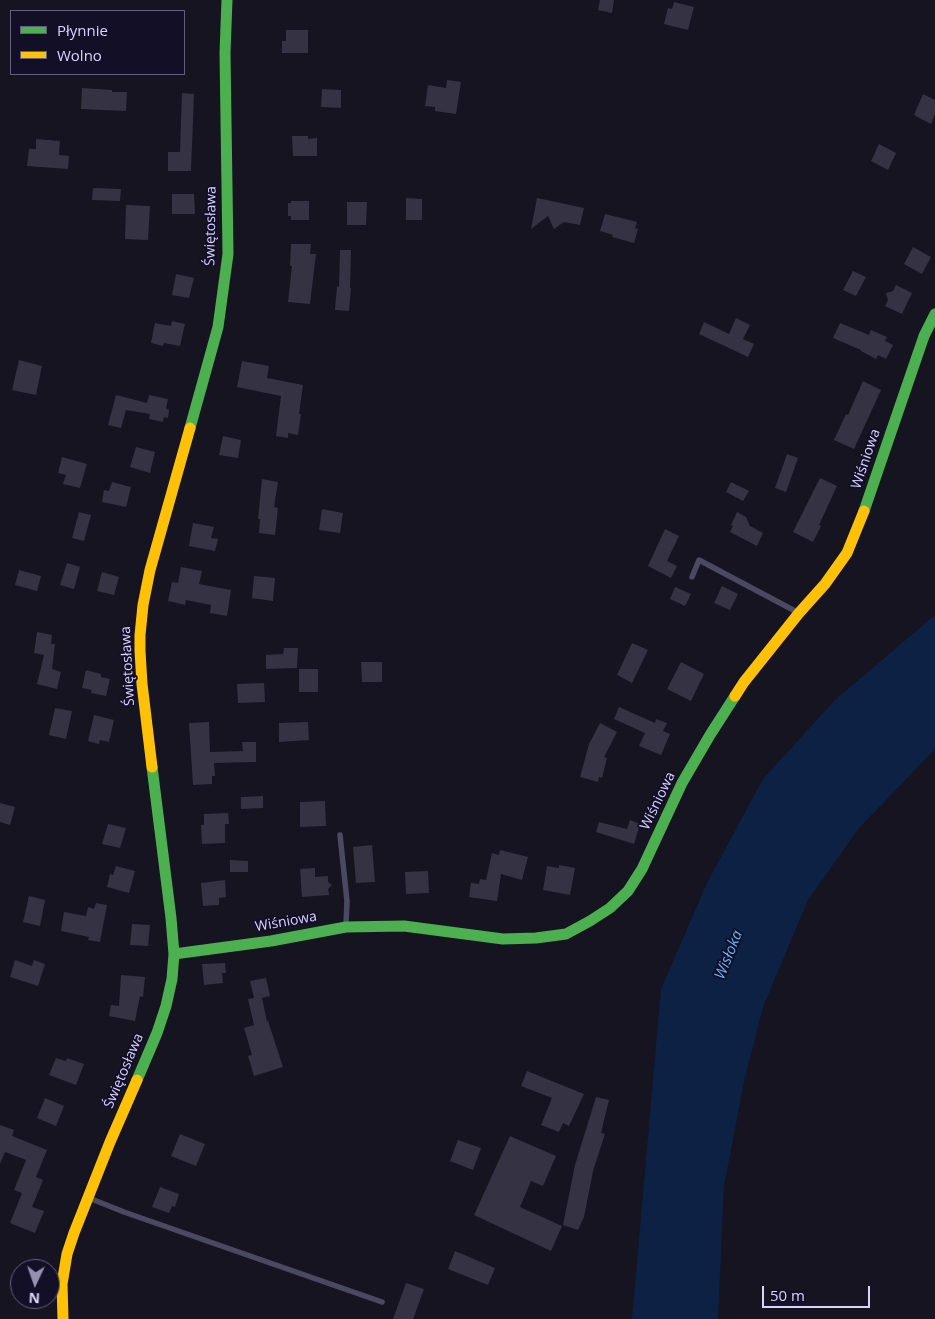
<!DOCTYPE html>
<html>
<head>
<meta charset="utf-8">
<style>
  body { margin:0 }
  #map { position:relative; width:935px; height:1319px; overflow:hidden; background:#161421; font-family:"Open Sans",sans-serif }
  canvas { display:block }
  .legend { position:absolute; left:10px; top:10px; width:175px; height:65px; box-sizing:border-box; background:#130f26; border:1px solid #625e7d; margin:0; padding:6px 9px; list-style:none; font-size:15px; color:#d9d4ff }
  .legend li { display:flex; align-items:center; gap:10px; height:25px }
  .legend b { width:25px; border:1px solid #625e7d }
  .north { position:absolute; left:10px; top:1259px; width:50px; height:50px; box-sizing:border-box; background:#130f26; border:1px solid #625e7d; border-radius:50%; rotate:183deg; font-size:14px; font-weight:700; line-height:20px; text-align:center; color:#d9d4ff }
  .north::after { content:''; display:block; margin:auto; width:18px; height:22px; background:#9591b1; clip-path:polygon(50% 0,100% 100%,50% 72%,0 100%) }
  .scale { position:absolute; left:762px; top:1286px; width:108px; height:22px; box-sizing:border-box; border:2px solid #d9d4ff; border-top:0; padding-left:6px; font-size:15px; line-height:18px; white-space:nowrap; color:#d9d4ff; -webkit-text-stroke:4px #130f26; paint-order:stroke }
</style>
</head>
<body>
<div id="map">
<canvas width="935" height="1319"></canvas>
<ul class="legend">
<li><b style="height:6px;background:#4caf50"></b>Płynnie</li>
<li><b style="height:6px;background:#ffc107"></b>Wolno</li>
</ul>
<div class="north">N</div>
<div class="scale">50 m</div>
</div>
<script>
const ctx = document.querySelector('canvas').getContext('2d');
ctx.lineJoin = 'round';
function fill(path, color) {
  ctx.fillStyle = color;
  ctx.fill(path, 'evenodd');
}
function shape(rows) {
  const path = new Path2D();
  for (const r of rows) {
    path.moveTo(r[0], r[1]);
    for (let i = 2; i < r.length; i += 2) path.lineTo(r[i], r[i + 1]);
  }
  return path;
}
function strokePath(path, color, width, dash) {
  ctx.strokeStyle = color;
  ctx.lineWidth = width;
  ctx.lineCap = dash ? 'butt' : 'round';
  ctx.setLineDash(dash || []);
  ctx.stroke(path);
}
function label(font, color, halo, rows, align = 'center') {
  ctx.font = font + ' "Open Sans",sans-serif';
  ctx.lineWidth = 4;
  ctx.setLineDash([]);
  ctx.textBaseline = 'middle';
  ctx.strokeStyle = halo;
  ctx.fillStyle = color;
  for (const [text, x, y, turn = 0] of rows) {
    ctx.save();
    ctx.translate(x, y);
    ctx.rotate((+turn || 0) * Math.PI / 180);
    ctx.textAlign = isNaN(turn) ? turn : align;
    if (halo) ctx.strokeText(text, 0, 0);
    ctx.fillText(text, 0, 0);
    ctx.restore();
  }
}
fill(shape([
  [935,615,935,749,859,828,808,900,763,1007,744,1082,724,1186,718,1319,632,1319,661,989,707,883,763,779,835,700]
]), '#0d2144');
fill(shape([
  [600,0,614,0,612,13,598,10],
  [674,2,694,7,688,30,664,24,668,8,672,9],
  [286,30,308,30,308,53,282,53,282,41,286,41],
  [447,80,461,82,456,114,435,111,435,107,425,106,428,85,446,88],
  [82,88,112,90,112,92,127,92,126,111,81,109],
  [322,89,341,90,341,108,321,107],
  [182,93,194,94,191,171,168,171,168,152,180,152],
  [923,94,935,100,935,114,931,124,914,115],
  [292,136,308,136,308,139,317,138,317,156,293,156],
  [36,139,60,141,59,155,69,156,68,169,27,166,29,149,36,149],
  [879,144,896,153,888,170,871,161],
  [93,188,121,189,120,201,92,200],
  [172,194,194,194,195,214,172,214],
  [406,198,422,199,422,220,406,220],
  [537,198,584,208,580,225,564,222,554,229,548,216,531,229],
  [291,201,309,201,309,220,291,220,291,216,288,216,288,203,291,203],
  [347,202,367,202,366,225,347,225],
  [126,205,150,206,148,240,125,239],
  [605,214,637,222,635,228,638,229,634,243,612,237,613,235,600,231],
  [291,244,311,244,310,254,316,254,310,304,288,302,292,266,290,266],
  [913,247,931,257,922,274,904,264],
  [340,250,351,250,350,288,351,288,349,311,335,310,337,286,339,287],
  [853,271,866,277,856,296,843,290],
  [176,274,194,278,189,298,172,295],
  [896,285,912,293,902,314,885,306,888,300,886,293,893,291],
  [736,318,750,325,743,339,754,344,748,357,699,334,704,322,729,334],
  [172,321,185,324,180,346,164,343,163,346,151,343,155,323,171,326],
  [840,323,869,335,871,330,887,337,885,341,893,345,886,359,878,355,876,359,861,351,861,350,833,338],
  [19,360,42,366,36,395,12,390],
  [242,361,269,366,267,378,303,385,299,414,301,414,298,435,288,433,288,438,276,436,281,396,237,387],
  [863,381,881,390,854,449,834,440,846,414,848,415],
  [116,395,147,403,149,395,168,399,166,408,169,410,168,418,164,417,163,422,149,419,150,414,126,410,121,428,108,425],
  [223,436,241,440,238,458,219,455],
  [136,447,155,452,150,473,130,467],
  [787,454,798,458,786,492,775,488],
  [62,457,87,464,80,488,63,484,66,475,58,473],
  [820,478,837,486,819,525,821,526,813,542,793,532],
  [262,479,278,482,274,507,278,508,275,535,259,533,260,519,258,519],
  [112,482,131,487,126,507,102,502,104,490,109,491],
  [731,482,749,491,743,501,726,492],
  [322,509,343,513,340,533,319,530],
  [79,512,91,515,84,541,72,538],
  [737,512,746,517,750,526,763,533,757,546,730,532,733,526,731,525],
  [193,523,214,527,211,538,218,539,215,551,189,546],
  [665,529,679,536,667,561,677,566,671,578,648,566],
  [67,563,80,567,74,589,60,585],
  [181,567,202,571,199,584,231,590,227,616,210,613,211,605,186,600,185,605,168,601,172,582,178,583],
  [19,570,41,576,37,591,15,585],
  [102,572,119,577,114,595,97,591],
  [254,576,275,578,273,601,252,598],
  [722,586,738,594,730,610,714,603],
  [675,587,691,594,685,606,670,599],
  [37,632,52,635,51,644,55,644,52,669,61,672,57,689,37,684,44,655,34,653],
  [632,643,648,650,632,683,617,675],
  [284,648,298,648,297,668,266,669,266,655,283,654],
  [361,662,382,662,382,682,362,682],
  [681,662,704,674,691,701,667,689],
  [299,669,318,669,318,692,299,692],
  [86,670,101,674,101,677,110,679,106,696,91,693,92,690,82,688],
  [264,683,265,702,238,703,237,684],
  [619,707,655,723,656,719,667,723,663,731,670,734,661,755,639,746,645,733,614,719],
  [55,708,72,711,66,739,49,735],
  [94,715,114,720,109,742,100,740,99,744,88,741],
  [209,722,210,752,243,751,242,742,256,742,256,762,214,763,215,776,212,776,212,784,193,785,189,723],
  [308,722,309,740,279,742,279,723],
  [600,723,617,732,604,757,607,758,602,778,599,777,598,782,580,777,589,744],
  [263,796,263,808,241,809,241,797],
  [325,801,326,826,300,827,300,802],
  [0,803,15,807,10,825,0,822],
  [228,813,229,824,225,824,225,843,202,844,201,825,204,825,204,814],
  [630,820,640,824,634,844,596,832,599,822,627,829],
  [108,824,126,828,120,848,102,844],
  [372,845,375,882,356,883,353,847],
  [500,850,528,857,522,880,501,874,497,901,469,897,471,883,479,884,480,879,486,880,492,853,499,855],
  [230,860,248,861,248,872,230,872],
  [559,865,575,868,570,895,543,890,547,866,559,868],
  [116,866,135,871,129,893,107,887,110,874,113,875],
  [315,868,315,877,328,876,328,882,332,885,328,889,329,895,302,897,300,869],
  [428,871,429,893,406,894,405,872],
  [225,880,226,897,219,898,219,905,203,906,201,883],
  [29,896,45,900,40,926,23,922],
  [96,903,107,905,100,942,88,940,89,937,61,931,64,912,86,916,88,907,94,909],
  [132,924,150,925,148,946,130,945],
  [15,960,32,966,34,960,45,964,38,986,10,977],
  [225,963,226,973,222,973,223,983,204,985,202,964],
  [121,975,145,977,143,997,140,996,135,1021,109,1016,111,1005,119,1006],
  [266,978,270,996,262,998,267,1022,268,1021,283,1067,254,1076,248,1056,252,1055,244,1028,254,1025,248,999,254,998,250,981],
  [56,1058,66,1061,67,1058,84,1064,76,1085,49,1075],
  [527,1071,584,1094,569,1126,563,1123,559,1132,541,1125,552,1098,521,1086],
  [596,1097,609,1100,601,1133,605,1134,593,1171,584,1217,578,1230,563,1225,575,1165],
  [45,1098,64,1106,56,1126,37,1118],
  [0,1125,14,1130,12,1136,47,1150,36,1177,43,1180,32,1207,44,1211,35,1233,10,1223,22,1193,14,1190,26,1160,5,1152,0,1164],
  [180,1134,205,1144,196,1166,171,1156],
  [510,1136,556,1156,543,1186,531,1181,520,1207,562,1226,551,1251,474,1215],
  [458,1140,481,1148,473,1170,450,1161],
  [160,1187,179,1194,175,1207,172,1206,169,1213,152,1207],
  [455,1251,495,1268,488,1285,448,1269],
  [406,1283,424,1289,415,1314,413,1319,393,1319]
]), '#343243');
strokePath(shape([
  [692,577,699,560,797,612],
  [340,835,347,901,346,925],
  [89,1198,124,1212,382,1302]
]), '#4a4962', 5.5);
strokePath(shape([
  [190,428,218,327,228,254,225,53,227,0],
  [864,511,924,336,935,314],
  [174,954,271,941,346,927,404,926,503,939,536,938,566,934,590,921,610,908,628,891,642,869,682,783,710,735,735,696],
  [137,1080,157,1033,166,1006,172,979,174,954,171,918,152,767]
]), '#4caf50', 11);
strokePath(shape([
  [735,696,744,682,799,613,825,584,847,553,864,511],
  [152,767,142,684,140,651,140,635,143,605,150,570,190,428],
  [63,1319,62,1284,67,1254,74,1233,110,1142,137,1080]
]), '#ffc107', 11);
label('14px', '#d9d4ff', '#130f26', [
  ["Świętosława",211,226,-89],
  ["Wiśniowa",866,459,-71],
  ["Świętosława",128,666,-93],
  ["Wiśniowa",658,801,-64],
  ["Wiśniowa",286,922,-10],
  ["Świętosława",124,1071,-67]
]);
label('italic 15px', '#62b6ff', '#130f26', [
  ["Wisłoka",729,955,-68]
]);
</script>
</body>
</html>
